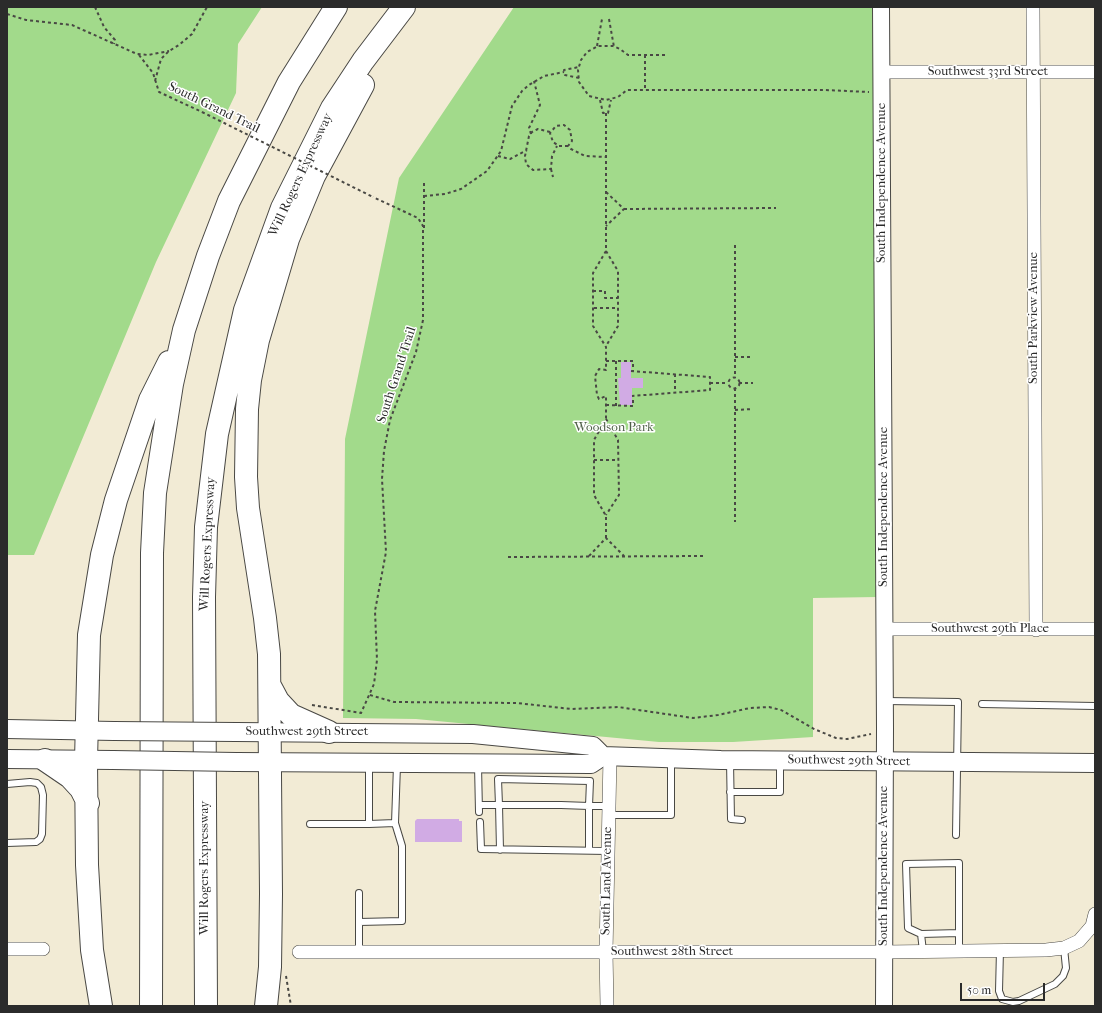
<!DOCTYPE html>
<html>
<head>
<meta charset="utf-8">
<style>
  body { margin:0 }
  #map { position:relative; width:1102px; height:1013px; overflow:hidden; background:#f2ebd5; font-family:"IM FELL French Canon",serif }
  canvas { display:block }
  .frame { position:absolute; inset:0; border:8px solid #2b2b2b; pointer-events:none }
  .scale { position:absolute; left:960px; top:983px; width:85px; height:18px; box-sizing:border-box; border:2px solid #2b2b2b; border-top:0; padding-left:5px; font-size:12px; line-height:14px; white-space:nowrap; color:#2b2b2b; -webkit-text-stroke:3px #fff; paint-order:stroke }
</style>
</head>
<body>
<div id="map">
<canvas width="1102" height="1013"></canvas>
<div class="frame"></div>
<div class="scale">50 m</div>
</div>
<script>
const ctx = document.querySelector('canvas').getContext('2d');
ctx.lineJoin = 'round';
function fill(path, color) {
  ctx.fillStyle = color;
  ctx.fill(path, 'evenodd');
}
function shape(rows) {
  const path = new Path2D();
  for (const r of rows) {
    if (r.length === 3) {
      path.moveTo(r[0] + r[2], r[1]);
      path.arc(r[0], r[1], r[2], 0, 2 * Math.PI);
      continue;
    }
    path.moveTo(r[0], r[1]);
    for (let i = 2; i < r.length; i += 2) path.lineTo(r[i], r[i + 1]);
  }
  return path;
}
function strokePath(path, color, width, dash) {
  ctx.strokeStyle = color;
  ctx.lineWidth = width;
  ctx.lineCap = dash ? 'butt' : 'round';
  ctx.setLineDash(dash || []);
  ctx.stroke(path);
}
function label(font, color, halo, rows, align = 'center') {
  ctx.font = font + ' "IM FELL French Canon",serif';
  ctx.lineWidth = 3;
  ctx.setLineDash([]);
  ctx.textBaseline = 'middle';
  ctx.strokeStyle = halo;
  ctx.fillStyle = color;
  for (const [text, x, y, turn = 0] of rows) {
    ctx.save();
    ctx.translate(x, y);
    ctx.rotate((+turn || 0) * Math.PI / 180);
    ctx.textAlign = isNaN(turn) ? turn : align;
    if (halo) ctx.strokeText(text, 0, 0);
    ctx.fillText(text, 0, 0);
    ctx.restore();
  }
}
fill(shape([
  [7,7,262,7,238,44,236,93,156,262,34,555,7,555],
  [514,7,873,7,877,597,813,598,813,737,733,742,659,742,416,719,343,718,345,439,399,178]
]), '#a2da8b');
fill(shape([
  [621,362,631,362,631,378,643,378,643,388,632,388,632,405,620,405,618,378,621,378],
  [417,819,459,819,459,821,462,821,462,842,415,842,415,821]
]), '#d1abe4');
const service = shape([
  [885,701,958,702,956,835],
  [982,704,1095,706],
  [730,761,731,819,742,820],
  [478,765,479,812],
  [7,784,30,782,37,783,41,787,43,795,42,834,40,839,36,842,7,843],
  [730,792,780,792,780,762],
  [479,805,561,805,589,806,590,781,498,779,499,805,500,850],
  [609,815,671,815,671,759],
  [480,822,481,849,608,851],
  [310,824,369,824,369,764],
  [369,824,395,823,397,765],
  [589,850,589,806,609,806],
  [359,893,359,952],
  [359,922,402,921,402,846,395,823],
  [921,934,959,933],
  [1000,950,999,991,1002,999,1013,1002,1019,1001,1055,984,1063,976,1066,968,1064,948],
  [923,951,921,934,908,928,906,864,959,863,959,950]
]);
const minor = shape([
  [1033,7,1036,630],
  [882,72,1095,72],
  [884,629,1095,629],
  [7,949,43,949],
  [299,952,884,952,1046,950,1064,948,1079,941,1092,926,1095,914],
  [607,1006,606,952,610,757]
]);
const tertiary = shape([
  [881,7,885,728,884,1006]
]);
const secondary = shape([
  [7,729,114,731],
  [236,732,473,734,593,746,603,756],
  [7,759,113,760],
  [236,762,591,764,603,756,721,760,1095,763]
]);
const motorway = shape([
  [270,686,278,701,291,715,329,732],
  [45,760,70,777,81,789,88,803],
  [101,1006,92,950,87,865,86,761,89,635,102,555,116,500,150,400,169,362],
  [151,1006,152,553,155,493,172,384,184,330,208,256,229,201,289,82,336,7],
  [206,1006,204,597,206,527,217,434,245,310,282,208,332,108,363,61,404,7],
  [266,1006,270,967,271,894,269,654,265,618,248,508,246,477,247,409,250,380,258,340,288,239,314,176,363,85]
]);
strokePath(service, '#494844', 8);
strokePath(minor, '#494844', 14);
strokePath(tertiary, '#494844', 18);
strokePath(secondary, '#494844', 20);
strokePath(motorway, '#494844', 24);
strokePath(shape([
  [95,7,104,27,115,40,114,44],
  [7,14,26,20,72,25,137,54,148,55,169,51],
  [609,19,614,47],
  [597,46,602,19],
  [139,55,153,73,159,92,202,112],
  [645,55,645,90],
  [665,55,628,55,620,49,613,46,598,46,587,52,581,60,578,70,579,82,589,96,606,100,618,97,627,90,825,90,869,92],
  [579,78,565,75,564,70,579,67],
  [155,81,161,59,169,51,179,45,192,34,207,7],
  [600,100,603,113,608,113,611,100],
  [606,113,606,251,593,273,593,326,606,347,606,370,599,369,595,376,597,395,599,399,606,396,606,419,594,440,594,495,606,516,606,538],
  [550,132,538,129,532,132,529,136,525,156,526,164,533,170,551,169,552,156,557,146],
  [531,134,529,128,540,105,534,81],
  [568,146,559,146,553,142,550,133,556,126,564,125,570,130,572,141,568,146,571,149,585,156,606,157],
  [498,156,510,159,527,150],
  [551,169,553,177],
  [606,192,624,209,606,226],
  [424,196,445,194,461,189,487,171,501,151,512,106,522,91,529,85,544,76,564,72],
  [624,209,776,208],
  [424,228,424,182],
  [735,245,735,378],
  [606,251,618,271,618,326,606,346],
  [593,291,605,291,605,298,618,298],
  [594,308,618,308],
  [735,357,753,357],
  [606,361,633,361,633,371],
  [631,371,710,377,710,390,632,396],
  [675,374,675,393],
  [734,383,5.5],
  [710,383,728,383],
  [739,383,753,383],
  [735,388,735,522],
  [606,405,633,406,633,396],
  [616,406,616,361],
  [735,410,753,409],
  [606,419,618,440,619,495,606,515],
  [594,460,618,460],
  [589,556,606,538,624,556],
  [508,557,705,556],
  [370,695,394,702,517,703,571,709,618,707,693,718,718,715,750,708,769,707,781,710,814,729,836,738,847,739,871,734],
  [312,705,361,713,374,684,377,660,375,611,386,552,382,479,384,451,390,420,416,352,423,320,423,226,418,218,373,197],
  [286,976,291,1006]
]), '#494844', 2, [3, 3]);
strokePath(service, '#fff', 6);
strokePath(minor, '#fff', 13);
strokePath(tertiary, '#fff', 16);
strokePath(secondary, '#fff', 18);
strokePath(motorway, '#fff', 22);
const secondaryBridge = shape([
  [114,731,236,732],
  [113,760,236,762]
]);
strokePath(secondaryBridge, '#494844', 20, []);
strokePath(shape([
  [202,112,373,197]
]), '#494844', 2, [3, 3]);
strokePath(secondaryBridge, '#fff', 18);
label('13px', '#2b2b2b', '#fff', [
  ["Southwest 33rd Street",988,72],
  ["South Grand Trail",214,108,26],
  ["Will Rogers Expressway",301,175,-65],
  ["South Independence Avenue",882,183,-90],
  ["South Parkview Avenue",1034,318,-90],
  ["South Grand Trail",397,375,-72],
  ["South Independence Avenue",884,507,-90],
  ["Will Rogers Expressway",208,544,-87],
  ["Southwest 29th Place",990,629],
  ["Southwest 29th Street",307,732],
  ["Southwest 29th Street",849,761,1],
  ["South Independence Avenue",884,866,-90],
  ["Will Rogers Expressway",205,868,-90],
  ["South Land Avenue",607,881,-89],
  ["Southwest 28th Street",672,952]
]);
label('13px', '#4f6048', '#fff', [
  ["Woodson Park",614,428]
]);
</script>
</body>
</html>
